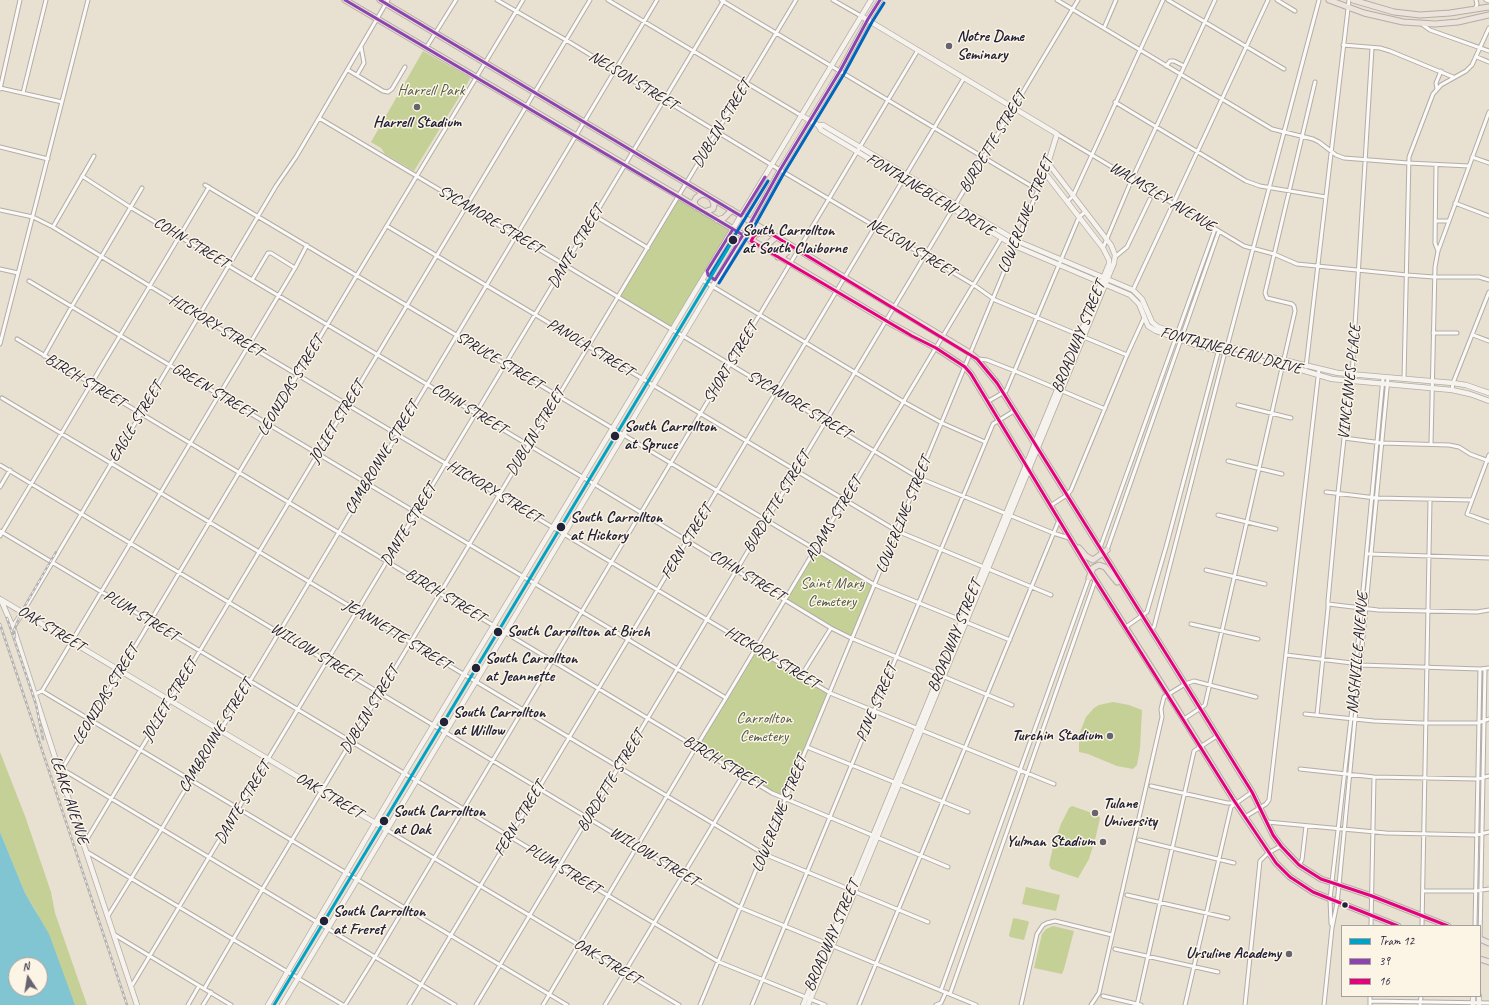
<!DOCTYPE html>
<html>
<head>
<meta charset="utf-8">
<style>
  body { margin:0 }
  #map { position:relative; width:1489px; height:1005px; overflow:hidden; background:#e8e0d0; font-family:Caveat,sans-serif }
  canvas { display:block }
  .legend { position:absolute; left:1341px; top:925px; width:140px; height:72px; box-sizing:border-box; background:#fcf5e5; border:1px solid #a5a1a1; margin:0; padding:5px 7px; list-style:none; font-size:12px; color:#22223b }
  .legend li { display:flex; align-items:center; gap:8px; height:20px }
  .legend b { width:20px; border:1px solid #a5a1a1 }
  .north { position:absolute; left:8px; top:957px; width:40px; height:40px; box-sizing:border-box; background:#fcf5e5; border:1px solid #a5a1a1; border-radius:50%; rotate:348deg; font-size:11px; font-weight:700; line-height:16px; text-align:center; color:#22223b }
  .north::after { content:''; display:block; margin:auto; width:14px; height:18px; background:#67646f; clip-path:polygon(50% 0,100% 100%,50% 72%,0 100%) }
</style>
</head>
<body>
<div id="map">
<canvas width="1489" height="1005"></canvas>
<ul class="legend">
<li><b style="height:5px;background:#02a2c7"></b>Tram 12</li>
<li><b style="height:5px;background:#8e44ad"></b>39</li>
<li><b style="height:5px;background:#e5007d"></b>16</li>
</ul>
<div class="north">N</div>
</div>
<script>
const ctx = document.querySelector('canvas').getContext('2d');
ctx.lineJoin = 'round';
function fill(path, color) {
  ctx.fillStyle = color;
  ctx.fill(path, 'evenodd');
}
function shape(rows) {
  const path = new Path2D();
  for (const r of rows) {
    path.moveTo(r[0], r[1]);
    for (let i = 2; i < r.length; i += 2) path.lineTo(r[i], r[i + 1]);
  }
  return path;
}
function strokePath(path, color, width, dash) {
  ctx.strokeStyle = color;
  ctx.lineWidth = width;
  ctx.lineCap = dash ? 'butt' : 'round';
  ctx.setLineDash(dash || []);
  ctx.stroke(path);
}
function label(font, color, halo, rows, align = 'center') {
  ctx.font = font + ' Caveat,sans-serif';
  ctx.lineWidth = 3;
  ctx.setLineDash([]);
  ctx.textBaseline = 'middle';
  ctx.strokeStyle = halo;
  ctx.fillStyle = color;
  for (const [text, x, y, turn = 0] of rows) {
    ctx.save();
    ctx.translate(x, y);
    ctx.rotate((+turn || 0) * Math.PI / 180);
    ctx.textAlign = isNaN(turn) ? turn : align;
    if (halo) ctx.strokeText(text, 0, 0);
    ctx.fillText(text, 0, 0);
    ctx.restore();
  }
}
fill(shape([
  [423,51,469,77,470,79,414,171,385,154,381,148,371,142],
  [678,196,733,229,672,329,618,297],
  [815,550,875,585,851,638,786,599],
  [756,649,830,693,785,799,696,747],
  [1113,702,1129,705,1142,710,1140,748,1137,765,1133,769,1117,766,1088,754,1079,752,1079,740,1080,732,1086,717,1094,708,1099,705],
  [0,752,25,816,51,892,55,913,87,1005,75,1005,36,911,25,893,0,832],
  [1072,806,1098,815,1100,818,1096,836,1089,859,1078,878,1051,869,1049,865,1053,847,1061,824,1069,808],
  [1026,887,1060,895,1056,911,1022,904],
  [1014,918,1027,921,1029,922,1024,940,1010,937,1009,935,1013,919],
  [1053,926,1074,931,1064,969,1062,974,1034,968,1042,934,1046,929]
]), '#c5d097');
fill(shape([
  [0,832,25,893,49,934,75,1005,0,1005],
  [16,965,40,965,40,989,16,989]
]), '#81c5d2');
const street = shape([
  [497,0,566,40,780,170,974,285,995,300,1127,355],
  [608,0,802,116],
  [721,0,1038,190],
  [833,0,861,16],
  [1057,0,1272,129,1313,139,1319,142,1336,155,1344,158,1408,163,1469,166],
  [1168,0,1284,69],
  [1277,0,1295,11],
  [1486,0,1489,1],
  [1475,9,1477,4,1476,0],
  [1423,25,1430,30,1489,51],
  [1104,28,1116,0],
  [1343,45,1380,48,1390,51,1453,77],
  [426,48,456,0],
  [1477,57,1489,62],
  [1166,66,1170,61,1174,61,1184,66],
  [348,70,383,91,388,92,392,89,405,67],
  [357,75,364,63,361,47],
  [0,88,62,102],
  [0,89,20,0],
  [1437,89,1436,83,1441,71],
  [23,93,46,0],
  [1115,102,1246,181,1260,186,1326,197],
  [319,118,467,206,919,478,1053,533,1069,538],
  [1057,134,1244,246,1274,254,1297,264,1407,275,1434,277,1479,277,1489,280],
  [0,147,48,159],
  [1472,157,1489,163],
  [1436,165,1435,243,1438,251],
  [82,176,130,207,594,484,831,628,851,638,1012,705],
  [205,185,875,585,1010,640],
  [1067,202,1073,196,1163,0],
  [1455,203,1489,216],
  [0,210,33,217,53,227,199,316,830,693,1054,784],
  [595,216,648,248],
  [1436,221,1449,221],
  [387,226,897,531,1051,595],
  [53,227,94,156],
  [1103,248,1132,179,1215,0],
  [1115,257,1127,247,1150,199],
  [0,269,18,273],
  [252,280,268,253,271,253,295,268],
  [702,280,904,402,942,423,985,442],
  [29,281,726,698],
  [1133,290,1268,0],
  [1433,333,1457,333],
  [1473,335,1489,341],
  [17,339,772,793,948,867],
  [0,344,88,0],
  [1227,347,1319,0],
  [44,356,72,306,142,188],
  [978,359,987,360,1015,371,1105,409],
  [1306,367,1349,0],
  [1404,379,1409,157,1433,94,1441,85,1466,71,1472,65,1489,28],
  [1452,390,1453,383,1489,292],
  [2,398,764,854,928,922],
  [987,402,1006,391,1079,217,1085,212],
  [1238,405,1291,418],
  [1344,438,1382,443,1449,445,1459,447,1470,454,1489,461],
  [1431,444,1435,267,1438,251,1489,112],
  [1489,455,1467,514,1489,522],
  [1228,461,1282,474],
  [0,465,683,875,741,908,976,1005],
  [0,487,10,470],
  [1326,492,1376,498,1471,500],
  [1050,506,1067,495,1071,490,1127,355,1144,318],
  [1218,515,1276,529],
  [0,531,719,962,825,1005],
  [0,536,209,187],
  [1100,548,1215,229],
  [1107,550,1219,231],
  [1369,554,1489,558],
  [1206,570,1265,584],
  [1328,604,1378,610,1477,612,1489,610],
  [23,612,276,186,296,157,319,118,388,0],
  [1191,624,1258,639],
  [1126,627,1147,612,1166,547,1220,345],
  [1151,629,1154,627,1225,352],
  [1286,655,1352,663,1360,665,1480,669,1489,668],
  [801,676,831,628],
  [42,691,295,268,307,245],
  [35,694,42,691,567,1005],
  [1305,714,1374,721,1421,723,1478,723,1489,719],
  [1317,715,1328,608,1328,601,1338,493,1350,384,1352,375,1372,48],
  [1184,719,1205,705,1295,311,1294,306,1292,304,1267,298,1265,293,1315,82],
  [807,747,968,812],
  [62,769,455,1005],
  [1300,769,1374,777,1477,779,1489,776],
  [59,770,62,769,357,275,523,0],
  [1151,786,1227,803,1235,803],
  [1245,817,1266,804,1269,800,1319,369],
  [1267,822,1386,833,1476,835,1489,832],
  [387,830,679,1005],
  [1139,840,1234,863],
  [84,844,590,0],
  [87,852,343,1005],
  [1299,865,1302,860,1306,826],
  [1423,891,1476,891,1489,889],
  [1127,895,1228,918],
  [108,916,161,830,657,0],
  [1331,924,1330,899,1351,718,1383,378],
  [1371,926,1374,777],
  [1422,926,1430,500],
  [1475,926,1480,669],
  [115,935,231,1005],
  [1480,939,1485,669],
  [1115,949,1218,972],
  [131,987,724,0],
  [204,989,262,890,796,0],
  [941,990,1089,578],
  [950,994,1095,581],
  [1103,996,1141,1005],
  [1370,1001,1489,1003],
  [188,1005,199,986],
  [203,1005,211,992],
  [345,1005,375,957,918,50],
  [409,1005,964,78],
  [476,1005,1078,0],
  [543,1005,696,747,726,698,1001,239],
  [605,1005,743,775],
  [700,1005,1045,173],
  [752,1005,993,424,1014,411],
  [859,1005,1059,520],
  [936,1005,941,1003,946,992],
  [1021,1005,1037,934,1043,925,1047,923,1055,921,1112,935],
  [1091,1005,1099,993,1162,717,1161,709,1164,697,1185,684,1194,681,1256,697],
  [1137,1005,1194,751,1217,736],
  [1185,1005,1231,807,1252,792],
  [1245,1005,1260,861,1268,853,1281,846],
  [1324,1005,1332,928,1337,903,1339,885,1388,378],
  [1370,1005,1370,996],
  [1420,1005,1421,996]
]);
const secondary = shape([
  [802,116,818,125,823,125,860,147,1017,241,1133,290,1142,299,1152,322,1158,327,1199,340,1338,373,1453,383,1466,385,1489,393],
  [818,125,821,130,1015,246,1130,295,1139,304,1148,326,1156,331,1198,346,1305,371,1332,379,1452,390,1470,394,1489,401],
  [0,599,387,830],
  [1,600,14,630,59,770,137,1005],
  [13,627,23,612],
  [268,1005,404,774,871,0],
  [282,1005,751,222,780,170,840,71,868,19,880,0],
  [803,1005,1109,264,1109,260,1103,248,1045,173,1057,134,861,16],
  [808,1005,1114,263,1115,255,1111,245,1048,163],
  [1473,1005,1473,996],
  [1479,1005,1479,996]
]);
const primary = shape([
  [345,0,675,194,888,322,936,348,965,367,971,374,1091,573,1168,694,1233,799,1276,863,1290,877,1313,892,1398,926],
  [380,0,847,279,970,353,977,359,997,383,1185,684,1252,792,1273,835,1281,846,1299,865,1321,879,1372,896,1448,926],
  [1329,0,1364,13,1403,22,1435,24,1458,22,1489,15],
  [1353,0,1394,12,1420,15,1450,13,1489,7],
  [696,207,694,202,696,198,700,195,705,194],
  [704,212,713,209,714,205,712,199],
  [717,220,724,218,732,210],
  [751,241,756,234,767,232],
  [769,251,768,244,776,237],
  [778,257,783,256,787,252,788,248,786,243],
  [1079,548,1086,556,1093,560,1107,550],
  [1089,578,1093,568,1099,565,1105,567,1117,582],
  [1480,939,1489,943],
  [1480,959,1489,962]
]);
strokePath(street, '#b3ada6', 5);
strokePath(secondary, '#b3ada6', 6);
strokePath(primary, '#b3ada6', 7);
strokePath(street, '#fcfaf8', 3);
strokePath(secondary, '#f6f2ed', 4.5);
strokePath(primary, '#ece4dc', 5);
const rail = shape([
  [7,618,36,704,43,739],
  [0,624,127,1005],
  [15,637,14,630,22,611,56,552]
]);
strokePath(rail, '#b3b2b3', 2.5);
strokePath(rail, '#fcf5e5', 1, [3]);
strokePath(shape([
  [345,0,743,235],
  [380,0,741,216],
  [741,216,765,177],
  [733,229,707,271,708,275,715,280,751,222,780,170,840,71,868,19,880,0]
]), '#8e44ad', 3);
strokePath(shape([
  [1398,926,1313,892,1290,877,1276,863,1233,799,1091,573,971,374,965,367,936,348,912,336,751,241,754,236,760,232,768,232,977,359,997,383,1185,684,1252,792,1273,835,1281,846,1299,865,1321,879,1372,896,1448,926]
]), '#e5007d', 3);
strokePath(shape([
  [711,274,768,181],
  [719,283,755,225,784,173,844,74,872,22,884,3]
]), '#0065bd', 3);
strokePath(shape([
  [274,1005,733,240]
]), '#02a2c7', 3);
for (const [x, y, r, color] of [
  [949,46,4,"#67646f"],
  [417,107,4,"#67646f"],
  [733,240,5,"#22223b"],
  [615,436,5,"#22223b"],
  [561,527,5,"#22223b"],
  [498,632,5,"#22223b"],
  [476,668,5,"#22223b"],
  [444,722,5,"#22223b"],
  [1110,736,4,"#67646f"],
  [1095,813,4,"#67646f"],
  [384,821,5,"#22223b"],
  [1103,842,4,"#67646f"],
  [1345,905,3.5,"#22223b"],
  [324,921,5,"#22223b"],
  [1289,954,4,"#67646f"]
]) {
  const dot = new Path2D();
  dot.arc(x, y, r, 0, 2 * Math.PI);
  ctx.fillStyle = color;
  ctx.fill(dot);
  strokePath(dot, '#fcf5e5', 1.5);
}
label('bold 16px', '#22223b', '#fcf5e5', [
  ["Notre Dame",957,37,"left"],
  ["Seminary",957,55,"left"],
  ["Harrell Stadium",417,123,"center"],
  ["Turchin Stadium",1102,736],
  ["Tulane",1103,804,"left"],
  ["University",1103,822,"left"],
  ["Yulman Stadium",1095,842],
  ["Ursuline Academy",1281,954]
], 'right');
label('16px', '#22223b', '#fcf5e5', [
  ["NELSON STREET",633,81,31],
  ["DUBLIN STREET",722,124,-59],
  ["BURDETTE STREET",993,142,-59],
  ["FONTAINEBLEAU DRIVE",930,195,31],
  ["WALMSLEY AVENUE",1162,197,31],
  ["LOWERLINE STREET",1026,215,-68],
  ["SYCAMORE STREET",490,220,31],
  ["COHN STREET",191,243,31],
  ["DANTE STREET",576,247,-59],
  ["NELSON STREET",911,248,31],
  ["HICKORY STREET",216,326,31],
  ["BROADWAY STREET",1079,337,-68],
  ["PANOLA STREET",590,348,31],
  ["FONTAINEBLEAU DRIVE",1231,351,15],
  ["SPRUCE STREET",499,361,31],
  ["SHORT STREET",731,363,-59],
  ["BIRCH STREET",85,381,31],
  ["VINCENNES PLACE",1350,382,-84],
  ["LEONIDAS STREET",291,386,-59],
  ["GREEN STREET",213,391,31],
  ["SYCAMORE STREET",799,405,31],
  ["COHN STREET",469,409,31],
  ["EAGLE STREET",136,422,-59],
  ["JOLIET STREET",337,422,-59],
  ["DUBLIN STREET",536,432,-59],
  ["CAMBRONNE STREET",382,458,-59],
  ["HICKORY STREET",494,492,31],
  ["BURDETTE STREET",777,502,-59],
  ["LOWERLINE STREET",904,515,-68],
  ["ADAMS STREET",834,519,-59],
  ["DANTE STREET",409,525,-59],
  ["FERN STREET",687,542,-59],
  ["COHN STREET",747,576,31],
  ["BIRCH STREET",445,596,31],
  ["PLUM STREET",141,616,31],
  ["OAK STREET",51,629,31],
  ["JEANNETTE STREET",397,635,31],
  ["BROADWAY STREET",955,636,-68],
  ["WILLOW STREET",315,653,31],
  ["NASHVILLE AVENUE",1358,653,-85],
  ["HICKORY STREET",772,658,31],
  ["LEONIDAS STREET",106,695,-59],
  ["JOLIET STREET",170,700,-59],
  ["PINE STREET",877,703,-67],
  ["DUBLIN STREET",370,710,-59],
  ["CAMBRONNE STREET",216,736,-59],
  ["BIRCH STREET",723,763,31],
  ["BURDETTE STREET",611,781,-59],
  ["OAK STREET",329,796,31],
  ["LEAKE AVENUE",69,800,72],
  ["DANTE STREET",243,803,-59],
  ["LOWERLINE STREET",780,814,-68],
  ["FERN STREET",520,819,-59],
  ["WILLOW STREET",654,857,31],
  ["PLUM STREET",563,869,31],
  ["BROADWAY STREET",832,936,-67],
  ["OAK STREET",607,962,31]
]);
label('16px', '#515a4b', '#fcf5e5', [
  ["Harrell Park",431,91],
  ["Saint Mary",832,584],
  ["Cemetery",832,602],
  ["Carrollton",764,719],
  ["Cemetery",764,737]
]);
label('bold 16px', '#22223b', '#fcf5e5', [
  ["South Carrollton",742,231],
  ["at South Claiborne",742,249],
  ["South Carrollton",624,427],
  ["at Spruce",624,445],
  ["South Carrollton",570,518],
  ["at Hickory",570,536],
  ["South Carrollton at Birch",507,632],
  ["South Carrollton",485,659],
  ["at Jeannette",485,677],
  ["South Carrollton",453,713],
  ["at Willow",453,731],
  ["South Carrollton",393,812],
  ["at Oak",393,830],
  ["South Carrollton",333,912],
  ["at Freret",333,930]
], 'left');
</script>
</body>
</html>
